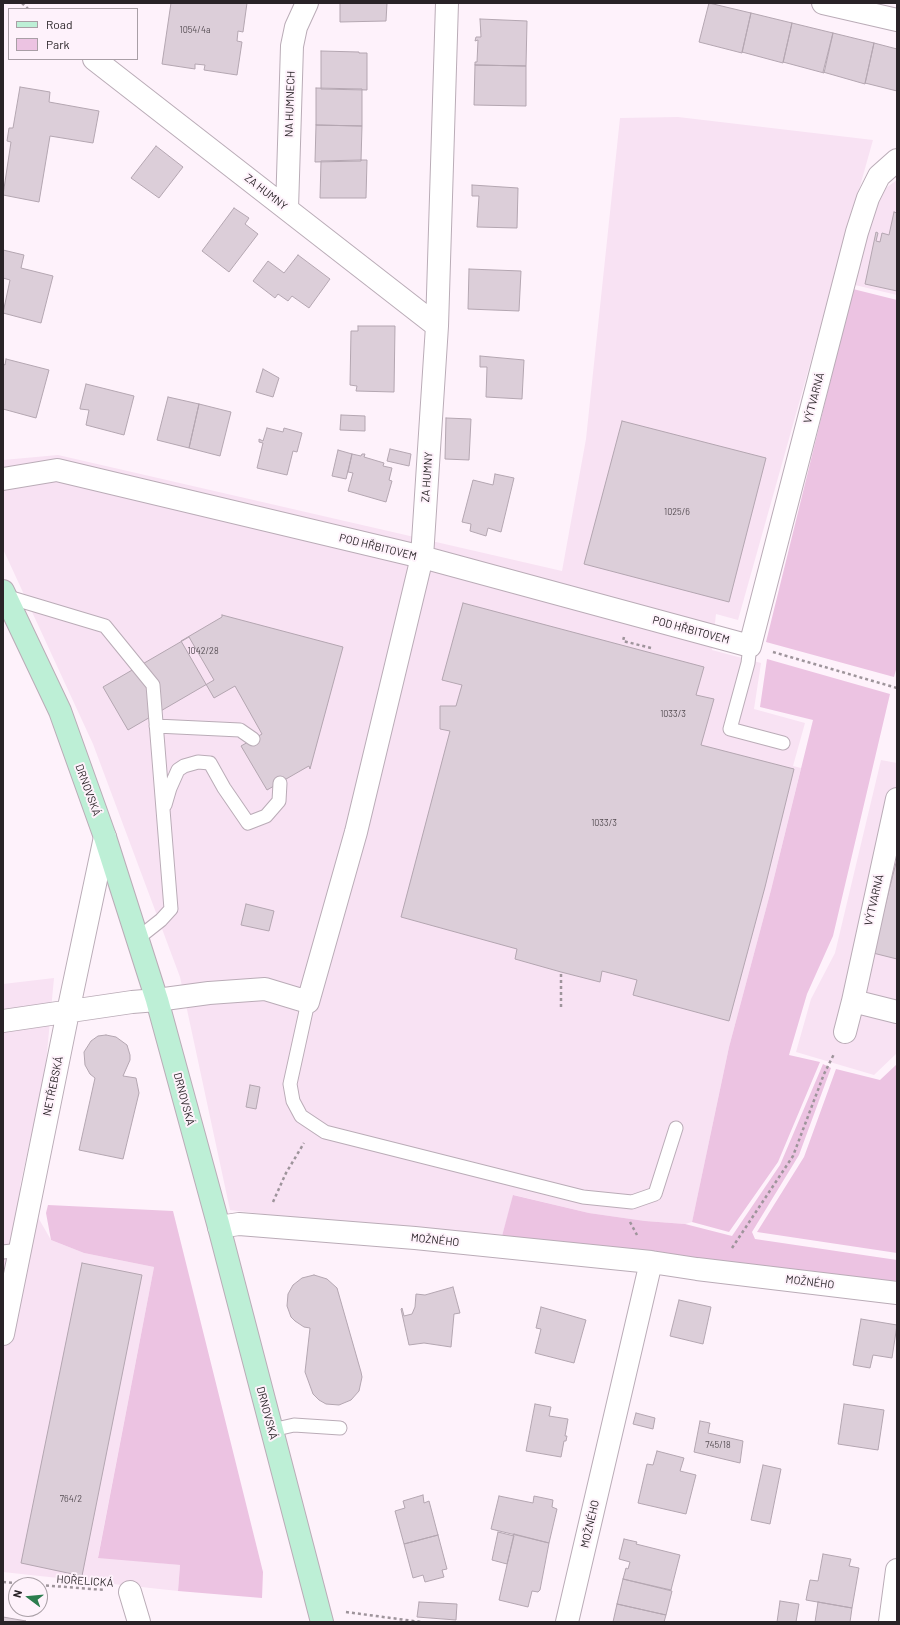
<!DOCTYPE html>
<html>
<head>
<meta charset="utf-8">
<style>
  body { margin:0 }
  #map { position:relative; width:900px; height:1625px; overflow:hidden; background:#fef2fb; font-family:Barlow,sans-serif }
  canvas { display:block }
  .frame { position:absolute; inset:0; border:4px solid #292327; pointer-events:none }
  .legend { position:absolute; left:8px; top:8px; width:130px; height:52px; box-sizing:border-box; background:#fef2fb; border:1px solid #a99fa6; margin:0; padding:5px 7px; list-style:none; font-size:12px; color:#292327 }
  .legend li { display:flex; align-items:center; gap:8px; height:20px }
  .legend b { width:20px; border:1px solid #a99fa6 }
  .north { position:absolute; left:8px; top:1577px; width:40px; height:40px; box-sizing:border-box; background:#fef2fb; border:1px solid #a99fa6; border-radius:50%; rotate:286deg; font-size:11px; font-weight:700; line-height:16px; text-align:center; color:#292327 }
  .north::after { content:''; display:block; margin:auto; width:14px; height:18px; background:#2c7d4e; clip-path:polygon(50% 0,100% 100%,50% 72%,0 100%) }
</style>
</head>
<body>
<div id="map">
<canvas width="900" height="1625"></canvas>
<div class="frame"></div>
<ul class="legend">
<li><b style="height:5px;background:#bdefd6"></b>Road</li>
<li><b style="height:11px;background:#ecc3e2"></b>Park</li>
</ul>
<div class="north">N</div>
</div>
<script>
const ctx = document.querySelector('canvas').getContext('2d');
ctx.lineJoin = 'round';
function fill(path, color) {
  ctx.fillStyle = color;
  ctx.fill(path, 'evenodd');
}
function shape(rows) {
  const path = new Path2D();
  for (const r of rows) {
    path.moveTo(r[0], r[1]);
    for (let i = 2; i < r.length; i += 2) path.lineTo(r[i], r[i + 1]);
  }
  return path;
}
function strokePath(path, color, width, dash) {
  ctx.strokeStyle = color;
  ctx.lineWidth = width;
  ctx.lineCap = dash ? 'butt' : 'round';
  ctx.setLineDash(dash || []);
  ctx.stroke(path);
}
function label(font, color, halo, rows, align = 'center') {
  ctx.font = font + ' Barlow,sans-serif';
  ctx.lineWidth = 4;
  ctx.setLineDash([]);
  ctx.textBaseline = 'middle';
  ctx.strokeStyle = halo;
  ctx.fillStyle = color;
  for (const [text, x, y, turn = 0] of rows) {
    ctx.save();
    ctx.translate(x, y);
    ctx.rotate((+turn || 0) * Math.PI / 180);
    ctx.textAlign = isNaN(turn) ? turn : align;
    if (halo) ctx.strokeText(text, 0, 0);
    ctx.fillText(text, 0, 0);
    ctx.restore();
  }
}
fill(shape([
  [678,117,873,140,738,620,716,614,712,650,761,663,754,709,805,723,793,766,801,768,771,890,729,1047,692,1222,685,1224,645,1221,589,1213,514,1195,502,1236,279,1216,230,1210,180,977,93,744,3,549,3,460,58,455,562,571,586,439,620,118],
  [897,180,897,295,855,285,865,232,883,190],
  [881,760,897,763,897,1053,874,1075,796,1052,811,999,835,953],
  [54,978,45,1074,20,1186,51,1240,84,1253,154,1267,98,1557,180,1565,178,1591,3,1572,3,984]
]), '#f8e2f3');
fill(shape([
  [853,289,897,300,897,666,894,677,766,642],
  [767,659,890,694,833,936,807,994,789,1055,820,1062,778,1162,729,1232,692,1222,729,1047,771,890,813,720,760,707],
  [823,1064,831,1068,799,1155,752,1232,755,1239,897,1260,897,1285,502,1236,513,1195,589,1213,645,1221,685,1224,732,1236,780,1165],
  [897,1064,897,1253,757,1232,804,1157,836,1069,880,1080],
  [48,1205,173,1211,263,1572,262,1598,178,1591,180,1565,98,1558,154,1267,84,1253,51,1240,46,1213]
]), '#ecc3e2');
const building = shape([
  [171,3,247,3,243,32,238,31,237,41,242,42,237,75,204,70,205,65,195,64,195,69,162,64,171,3],
  [340,3,387,3,386,21,340,22,340,3],
  [709,3,751,13,742,53,699,42,709,3],
  [751,13,792,23,783,63,742,52,751,13],
  [480,19,527,21,526,66,475,65,475,62,477,62,478,40,475,41,476,37,481,37,480,19],
  [792,23,833,33,824,73,783,62,792,23],
  [833,33,874,43,865,84,823,72,833,33],
  [874,43,897,49,897,91,865,83,874,43],
  [321,51,359,52,359,53,367,53,367,90,321,89,321,51],
  [475,65,526,66,526,106,474,105,475,65],
  [20,87,50,92,49,102,99,111,93,143,50,136,39,202,3,195,11,142,7,141,9,128,13,128,20,87],
  [316,88,362,89,362,126,316,125,316,88],
  [316,125,362,126,361,161,315,162,316,125],
  [156,146,183,167,159,198,131,178,156,146],
  [361,160,367,160,366,198,320,198,321,161,361,160],
  [472,185,518,188,517,228,477,227,479,196,472,196,472,185],
  [234,208,249,218,245,224,258,234,229,272,202,251,234,208],
  [894,212,897,213,897,291,865,284,876,232,878,233,876,241,880,242,882,233,889,235,894,212],
  [3,250,24,255,21,268,53,276,41,323,3,313,10,280,3,278,3,250],
  [298,255,330,279,309,308,292,296,288,301,278,294,275,298,253,281,268,261,284,273,298,255],
  [469,269,521,271,519,311,468,309,469,269],
  [358,326,395,326,394,392,356,391,357,386,350,385,351,331,358,331,358,326],
  [480,356,524,360,522,399,486,397,487,367,480,367,480,356],
  [6,359,49,370,36,418,3,409,3,364,5,365,6,359],
  [263,369,279,378,273,397,256,392,263,369],
  [86,384,134,396,124,435,86,425,89,410,80,409,80,408,86,384],
  [168,397,199,404,189,448,157,440,168,397],
  [199,404,231,412,220,456,189,448,199,404],
  [341,415,365,416,365,431,340,430,341,415],
  [446,418,471,419,469,460,445,459,446,418],
  [622,421,766,458,729,602,584,564,622,421],
  [267,428,283,432,284,428,302,433,297,452,293,451,287,475,257,468,263,443,259,442,259,439,263,441,267,428],
  [390,449,411,454,409,466,387,461,390,449],
  [338,450,352,454,346,479,332,476,338,450],
  [352,454,361,456,362,454,365,454,364,457,384,463,383,466,392,468,389,480,392,481,386,502,348,491,353,473,348,472,352,454],
  [495,474,514,478,501,532,488,528,486,536,470,531,471,524,462,522,473,480,493,485,495,474],
  [463,603,704,667,696,695,714,699,701,745,794,769,765,887,729,1021,633,995,637,980,602,971,600,982,561,972,515,959,517,949,401,917,450,731,440,729,440,706,456,706,462,685,442,680,463,603],
  [222,615,343,647,310,769,309,766,307,767,267,790,241,746,262,734,235,686,214,698,181,641,222,617,222,615],
  [189,637,214,680,128,730,103,687,189,637],
  [897,859,897,959,873,953,897,859],
  [246,904,274,911,269,931,241,925,246,904],
  [106,1035,116,1037,127,1045,130,1055,130,1060,123,1076,136,1078,139,1093,123,1159,79,1150,95,1078,90,1074,85,1065,84,1052,91,1041,98,1036,106,1035],
  [250,1085,260,1087,256,1109,246,1107,250,1085],
  [82,1263,142,1275,82,1576,21,1563,82,1263],
  [314,1275,327,1279,337,1288,361,1372,362,1377,359,1391,351,1400,339,1405,326,1404,319,1400,313,1394,305,1372,310,1328,304,1327,295,1321,291,1317,287,1306,288,1294,293,1285,302,1278,314,1275],
  [453,1287,460,1313,454,1314,451,1347,424,1343,409,1345,401,1309,402,1308,404,1316,412,1314,415,1307,416,1294,425,1295,453,1287],
  [679,1300,711,1307,703,1344,670,1336,679,1300],
  [541,1307,586,1320,574,1363,535,1353,541,1329,536,1328,541,1307],
  [861,1319,897,1325,892,1358,873,1355,870,1368,853,1365,861,1319],
  [535,1404,551,1407,549,1416,568,1419,565,1436,567,1436,566,1441,564,1441,561,1457,526,1451,535,1404],
  [844,1404,884,1410,878,1450,838,1444,844,1404],
  [636,1413,655,1418,653,1429,633,1424,636,1413],
  [700,1421,710,1423,708,1433,743,1441,740,1463,694,1452,700,1421],
  [657,1451,684,1458,680,1471,696,1475,686,1514,638,1503,647,1464,653,1465,657,1451],
  [763,1465,781,1469,770,1524,751,1520,763,1465],
  [423,1495,424,1503,429,1501,438,1535,404,1544,395,1511,405,1508,403,1501,423,1495],
  [499,1496,533,1503,534,1496,553,1500,552,1507,557,1509,549,1543,491,1529,499,1496],
  [498,1532,514,1536,507,1564,492,1560,498,1532],
  [514,1534,549,1543,540,1590,538,1592,532,1591,528,1607,499,1600,514,1534],
  [438,1535,447,1569,442,1570,444,1577,425,1582,423,1575,413,1578,404,1544,438,1535],
  [624,1539,637,1542,636,1544,680,1555,671,1590,623,1579,626,1568,628,1569,630,1562,619,1559,624,1539],
  [823,1554,851,1559,849,1566,859,1568,852,1608,806,1600,810,1580,818,1581,823,1554],
  [623,1579,672,1591,666,1615,617,1604,623,1579],
  [780,1601,799,1604,796,1622,777,1622,780,1601],
  [419,1602,457,1604,456,1620,417,1617,419,1602],
  [818,1602,852,1608,850,1622,815,1622,818,1602],
  [617,1604,666,1615,664,1622,613,1622,617,1604],
  [3,1617,26,1621,3,1622,3,1617]
]);
fill(building, '#dcced9');
strokePath(building, '#b4a6b1', 1);
const service = shape([
  [5,596,105,626,153,685,171,909,161,920,137,939],
  [750,646,748,663,730,729,783,743],
  [156,726,240,730,253,739],
  [165,805,170,788,178,770,184,766,198,762,210,763,224,788,248,823,266,816,279,801,280,783],
  [308,1002,290,1084,293,1101,301,1116,325,1132,583,1197,632,1202,655,1194,676,1128],
  [3,1252,20,1250],
  [272,1430,294,1425,340,1428]
]);
const minor = shape([
  [823,3,897,20],
  [94,59,437,326],
  [287,209,292,46,296,27,307,3],
  [3,479,57,470,422,557,750,646,857,232,868,198,879,176,897,160],
  [853,1001,897,1012],
  [3,1021,132,1002,157,1000,209,993,265,989,308,1002,356,832,422,557,437,326,447,3],
  [845,1032,853,1001,897,799],
  [219,1227,239,1224,415,1238,651,1262,697,1269,897,1293],
  [3,1334,68,1012,105,837],
  [130,1592,139,1622],
  [567,1622,651,1262],
  [890,1622,897,1570]
]);
const secondary = shape([
  [3,591,60,711,105,837,157,1000,219,1227,322,1622]
]);
strokePath(service, '#baacb7', 15);
strokePath(minor, '#baacb7', 24);
strokePath(secondary, '#baacb7', 24);
strokePath(shape([
  [22,3,28,9],
  [624,637,623,641,651,648],
  [773,652,897,688],
  [561,1007,561,972],
  [273,1202,286,1173,304,1143],
  [630,1222,637,1235],
  [732,1248,793,1156,824,1074,834,1054],
  [3,1582,38,1585],
  [40,1585,105,1590],
  [346,1612,421,1622]
]), '#9e949b', 2.5, [3, 3]);
strokePath(service, '#fff', 13);
strokePath(minor, '#fff', 22);
strokePath(secondary, '#bdefd6', 22);
label('9px', '#564e54', null, [
  ["1054/4a",195,30],
  ["1025/6",677,512],
  ["1042/28",203,651],
  ["1033/3",673,714],
  ["1033/3",604,823],
  ["745/18",718,1445],
  ["764/2",71,1499]
]);
label('11px', '#292327', '#fef2fb', [
  ["NA HUMNECH",290,104,-88],
  ["ZA HUMNY",266,192,38],
  ["VÝTVARNÁ",814,398,-75],
  ["ZA HUMNY",427,477,-86],
  ["POD HŘBITOVEM",378,547,14],
  ["POD HŘBITOVEM",691,630,15],
  ["DRNOVSKÁ",88,790,70],
  ["VÝTVARNÁ",874,900,-77],
  ["NETŘEBSKÁ",53,1086,-78],
  ["DRNOVSKÁ",184,1099,75],
  ["MOŽNÉHO",435,1240,6],
  ["MOŽNÉHO",810,1282,7],
  ["DRNOVSKÁ",267,1413,75],
  ["MOŽNÉHO",590,1524,-77],
  ["HOŘELICKÁ",85,1581,4]
]);
</script>
</body>
</html>
